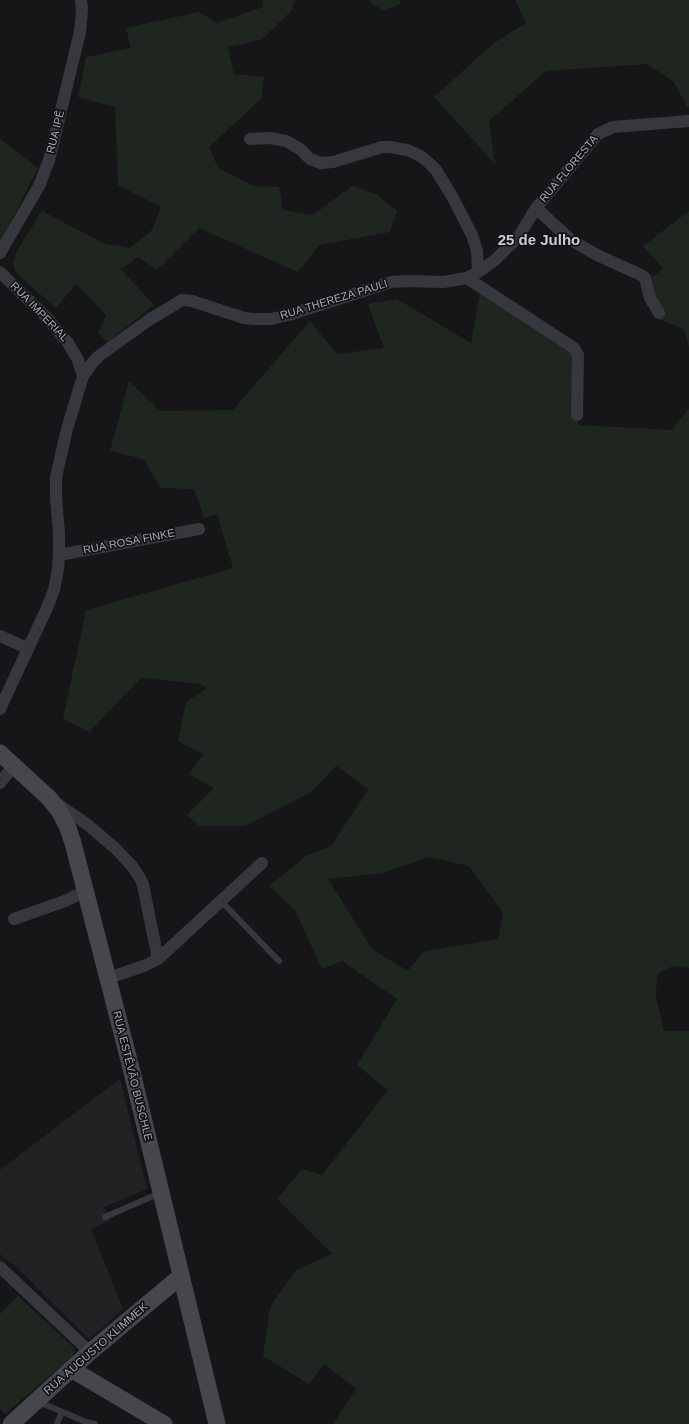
<!DOCTYPE html>
<html>
<head>
<meta charset="utf-8">
<style>
  body { margin:0 }
  canvas { display:block; background:#161618 }
</style>
</head>
<body>
<canvas width="689" height="1424"></canvas>
<script>
const ctx = document.querySelector('canvas').getContext('2d');
ctx.lineJoin = 'round';
function fill(path, color) {
  ctx.fillStyle = color;
  ctx.fill(path, 'evenodd');
}
function shape(rows) {
  const path = new Path2D();
  for (const r of rows) {
    path.moveTo(r[0], r[1]);
    for (let i = 2; i < r.length; i += 2) path.lineTo(r[i], r[i + 1]);
  }
  return path;
}
function strokePath(path, color, width, dash) {
  ctx.strokeStyle = color;
  ctx.lineWidth = width;
  ctx.lineCap = dash ? 'butt' : 'round';
  ctx.setLineDash(dash || []);
  ctx.stroke(path);
}
function label(font, color, halo, rows, align = 'center') {
  ctx.font = font + ' Helvetica,sans-serif';
  ctx.lineWidth = 3.5;
  ctx.setLineDash([]);
  ctx.textBaseline = 'middle';
  ctx.strokeStyle = halo;
  ctx.fillStyle = color;
  for (const [text, x, y, turn = 0] of rows) {
    ctx.save();
    ctx.translate(x, y);
    ctx.rotate((+turn || 0) * Math.PI / 180);
    ctx.textAlign = isNaN(turn) ? turn : align;
    if (halo) ctx.strokeText(text, 0, 0);
    ctx.fillText(text, 0, 0);
    ctx.restore();
  }
}
fill(shape([
  [120,1079,147,1189,104,1207,110,1220,91,1229,123,1309,89,1339,19,1270,0,1254,0,1170]
]), '#222225');
fill(shape([
  [263,0,295,0,292,10,261,40,228,47,234,74,264,77,261,99,209,147,218,168,254,186,279,187,283,210,313,215,352,186,376,194,397,211,390,232,319,245,298,272,199,228,157,270,138,257,121,269,154,305,108,342,98,333,106,315,76,284,56,308,16,273,13,262,17,251,42,211,105,244,130,248,152,230,161,207,118,185,115,107,78,97,86,57,131,48,126,28,199,12,217,23,263,7],
  [369,0,401,0,400,4,384,11,371,3],
  [515,0,689,0,689,107,687,107,674,82,647,64,546,71,489,121,495,164,434,97,494,43,526,23],
  [0,139,38,168,0,243],
  [689,211,689,346,684,329,661,320,655,307,646,283,663,268,643,246],
  [481,287,578,355,578,425,671,430,689,409,689,968,673,966,657,974,656,997,664,1031,689,1031,689,1424,333,1424,356,1389,324,1364,309,1384,263,1356,270,1307,295,1271,332,1254,277,1199,302,1169,322,1175,388,1090,357,1065,397,999,342,961,322,969,295,910,269,886,306,856,331,846,369,789,336,766,311,792,245,826,199,826,187,815,214,788,189,774,203,754,178,741,186,702,207,688,200,684,141,678,89,732,63,719,86,610,233,568,217,514,204,518,194,489,161,488,143,459,110,451,129,381,160,411,233,410,310,321,337,354,384,348,368,304,397,299,471,343],
  [429,857,469,866,503,913,498,939,423,952,408,971,372,949,328,879,383,873],
  [18,1296,72,1346,75,1351,73,1356,5,1414,0,1408,0,1314]
]), '#1e261f');
strokePath(shape([
  [221,901,279,961],
  [105,1217,160,1193],
  [39,1402,86,1422,95,1424],
  [57,1424,62,1412]
]), '#37383d', 6);
strokePath(shape([
  [536,208,571,240,597,255,641,275,645,278,650,298,659,313],
  [0,253,39,186,49,160,80,32,82,10,81,0],
  [0,272,47,318,68,343,78,360,83,376],
  [478,272,495,260,519,236,536,208,598,134,613,127,689,121],
  [467,278,574,348,578,355,577,415],
  [59,555,199,529],
  [0,636,27,648],
  [0,709,47,608,54,590,58,569,59,555,59,533,56,498,56,477,67,429,83,376,93,362,99,356,149,320,182,300,192,301,244,318,253,319,271,319,292,314,391,282,409,281,443,282,467,278,478,272,477,251,472,235,452,196,436,170,428,162,419,155,407,150,390,147,382,147,333,162,321,163,310,159,300,149,286,141,271,138,250,139],
  [0,783,14,765],
  [56,803,88,825,115,848,132,866,140,878,143,885,158,959,144,966,108,978],
  [14,919,65,901,86,891],
  [158,959,262,863],
  [0,1267,90,1352]
]), '#37383d', 12);
strokePath(shape([
  [0,753,49,798,60,812,68,828,73,843,131,1068,217,1424],
  [71,1369,164,1424],
  [11,1424,90,1352,181,1276]
]), '#45474d', 17);
label('11px', '#a8adb8', '#111113', [
  ["RUA IPÊ",56,132,-76],
  ["RUA FLORESTA",569,169,-50],
  ["RUA THEREZA PAULI",334,300,-17],
  ["RUA IMPERIAL",39,312,46],
  ["RUA ROSA FINKE",129,542,-11],
  ["RUA ESTÊVÃO BUSCHLE",132,1076,76],
  ["RUA AUGUSTO KLIMMEK",96,1349,-41]
]);
label('bold 15px', '#c9ccd4', '#111113', [
  ["25 de Julho",539,241]
]);
</script>
</body>
</html>
